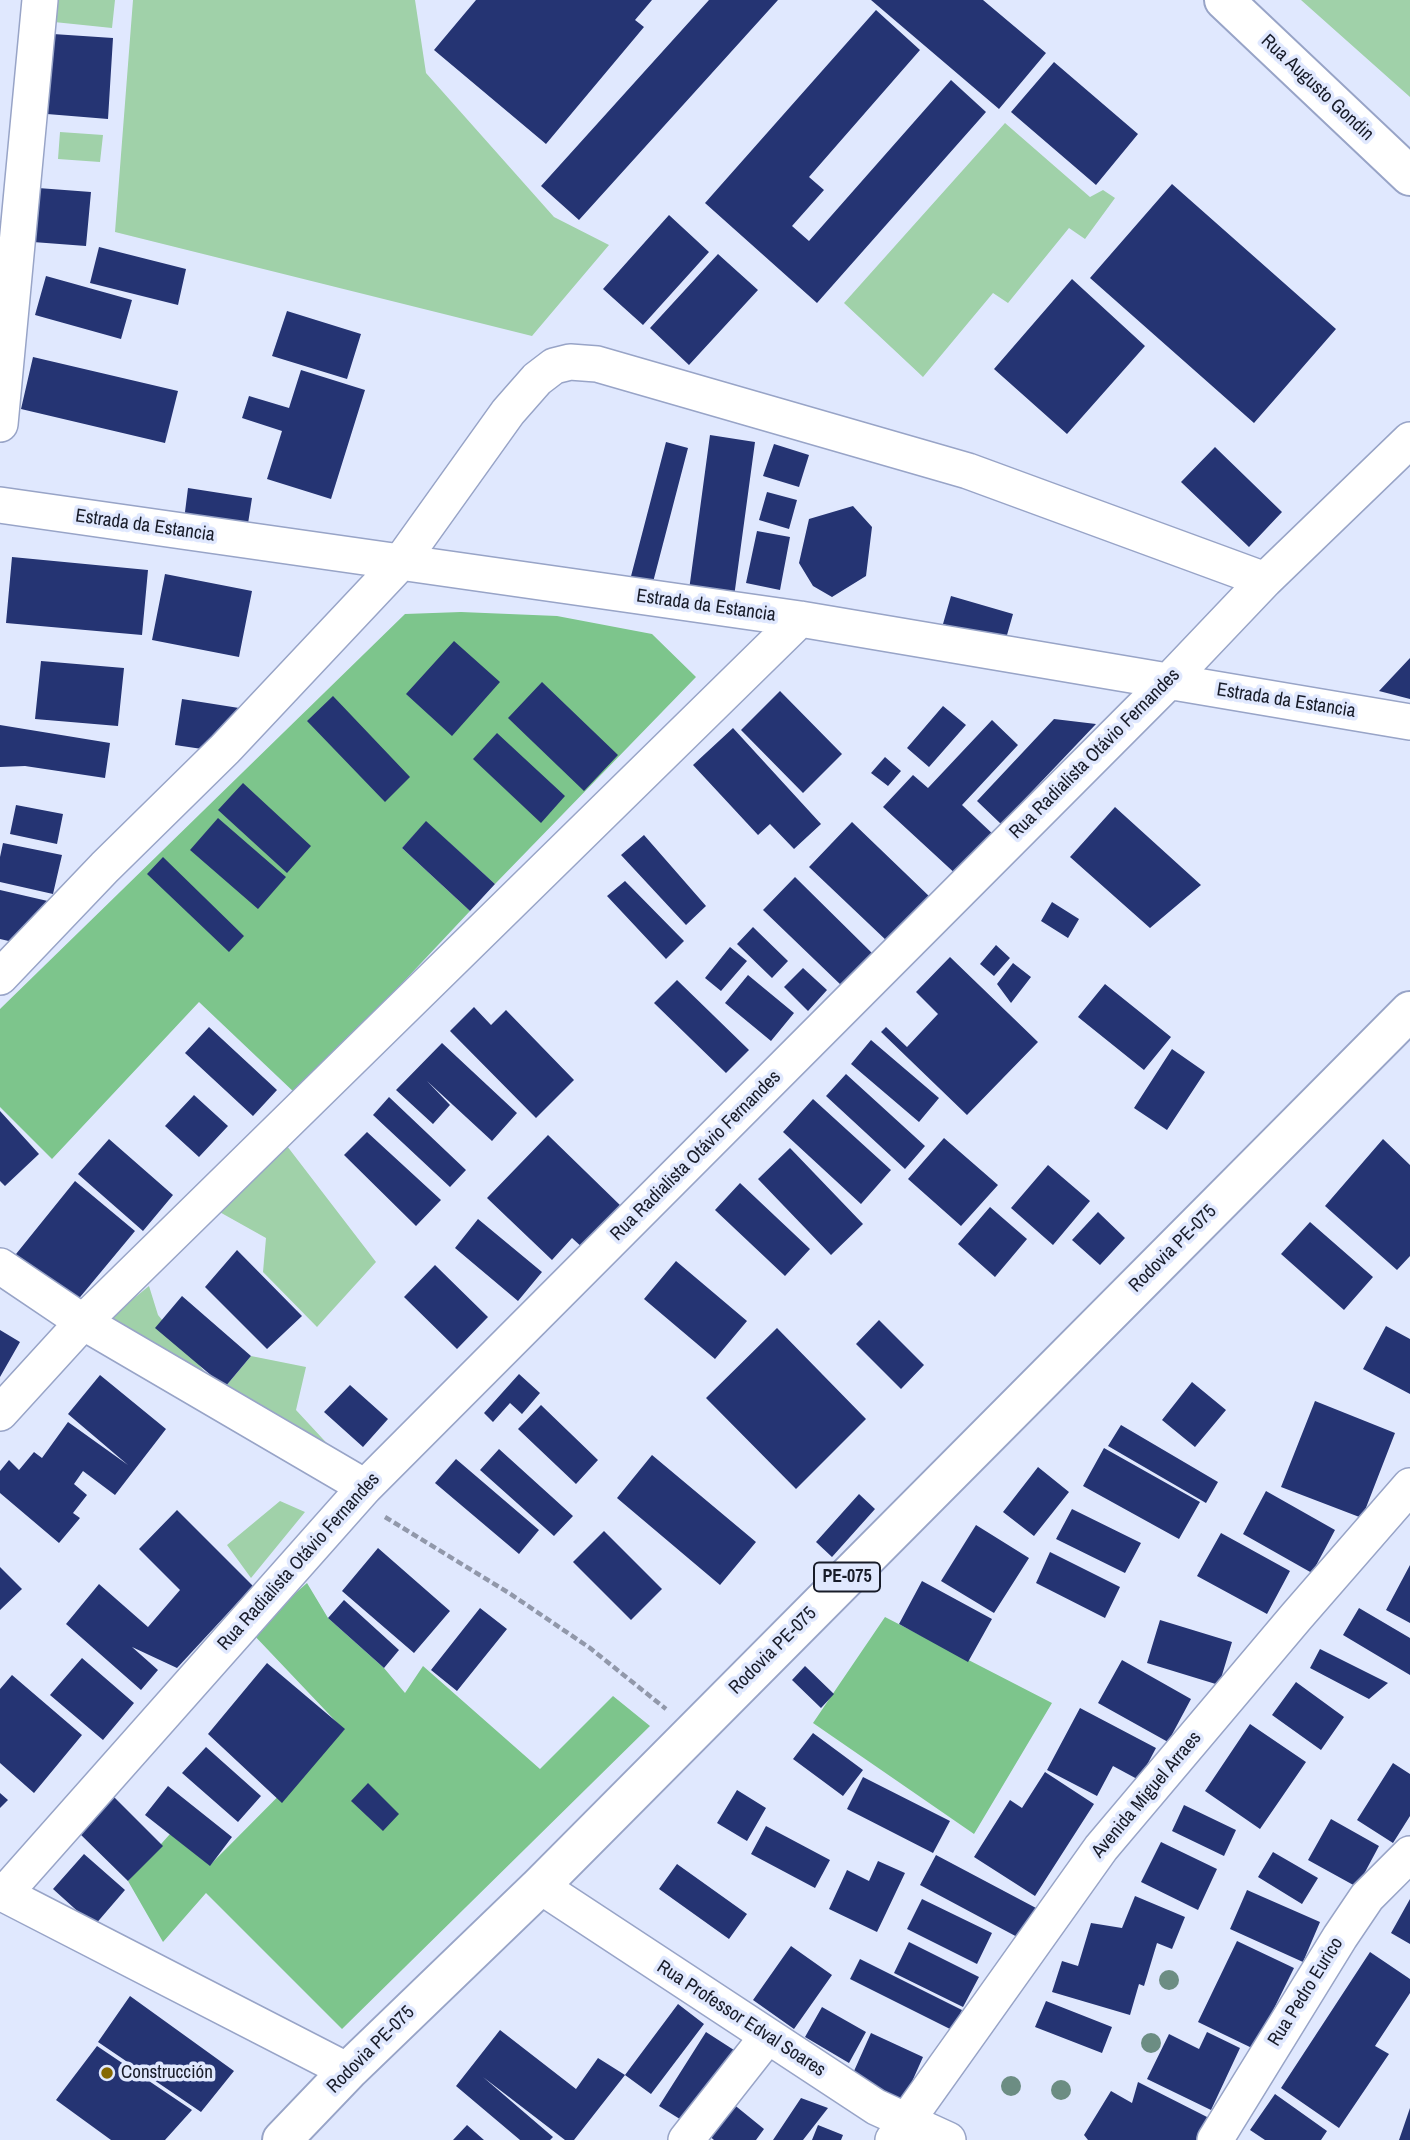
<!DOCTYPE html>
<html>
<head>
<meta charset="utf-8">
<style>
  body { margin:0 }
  canvas { display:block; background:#e0e8fe }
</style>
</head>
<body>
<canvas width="1410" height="2140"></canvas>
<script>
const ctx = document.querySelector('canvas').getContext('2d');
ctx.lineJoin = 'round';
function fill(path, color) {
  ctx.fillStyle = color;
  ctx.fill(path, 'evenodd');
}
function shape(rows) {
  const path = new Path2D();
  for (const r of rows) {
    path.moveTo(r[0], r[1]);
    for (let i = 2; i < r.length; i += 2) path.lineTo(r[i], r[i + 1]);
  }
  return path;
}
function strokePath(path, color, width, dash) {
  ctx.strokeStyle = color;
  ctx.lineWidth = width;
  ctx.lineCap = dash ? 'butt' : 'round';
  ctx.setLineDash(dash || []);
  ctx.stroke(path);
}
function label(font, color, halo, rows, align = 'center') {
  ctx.font = font + ' "Archivo Narrow",sans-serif';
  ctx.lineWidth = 7;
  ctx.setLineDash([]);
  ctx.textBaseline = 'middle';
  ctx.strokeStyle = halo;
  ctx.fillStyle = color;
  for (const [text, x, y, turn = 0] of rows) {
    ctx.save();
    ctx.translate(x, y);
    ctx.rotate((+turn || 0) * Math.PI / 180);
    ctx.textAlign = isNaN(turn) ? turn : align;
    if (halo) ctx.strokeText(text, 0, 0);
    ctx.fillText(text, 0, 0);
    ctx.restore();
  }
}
fill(shape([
  [57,0,115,0,112,28,54,22],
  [133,0,415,0,426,73,554,217,609,245,532,336,115,232],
  [1301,0,1410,0,1410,97],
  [1005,123,1090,197,1103,190,1115,198,1085,239,1069,228,1008,303,993,293,923,377,844,303],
  [60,132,103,135,100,162,58,159],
  [287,1146,376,1262,317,1327,263,1272,266,1238,216,1210],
  [149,1286,158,1315,219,1389,225,1387,251,1356,306,1367,296,1410,348,1466,106,1321],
  [280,1501,305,1512,251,1578,227,1545]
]), '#a0d1a9');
fill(shape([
  [461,612,557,616,652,634,696,677,495,884,426,822,402,848,470,911,297,1095,199,1002,52,1159,0,1107,0,1009,405,614],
  [307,1583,328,1618,384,1668,405,1693,423,1666,540,1769,613,1696,650,1726,342,2029,206,1893,163,1942,128,1881,170,1834,210,1865,344,1730,251,1632],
  [885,1617,1052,1703,974,1834,813,1723]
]), '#7dc58c');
fill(shape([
  [476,0,652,0,635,20,644,27,546,144,434,50],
  [709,0,778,0,579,220,541,186],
  [871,0,983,0,1046,53,999,109],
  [876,10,920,50,809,177,824,190,792,226,809,241,951,80,986,112,817,303,705,203],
  [53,34,113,38,108,119,47,114],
  [1054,62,1138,134,1096,185,1011,112],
  [1172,184,1336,329,1254,423,1090,278],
  [38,188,91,192,86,246,33,242],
  [669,215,709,252,643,325,603,289],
  [99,247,186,269,178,305,90,283],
  [718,254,758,290,689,365,650,328],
  [46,276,132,300,121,339,35,315],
  [1072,279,1145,346,1067,434,994,369],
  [287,311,361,334,347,379,272,356],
  [33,357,178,391,165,443,21,409],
  [301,370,365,390,331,499,267,479,282,431,242,418,249,396,289,408],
  [710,435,755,442,734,597,689,590],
  [666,442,688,448,652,586,630,580],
  [774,444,809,455,799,487,763,476],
  [1215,447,1282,512,1249,547,1181,482],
  [188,488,252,498,247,530,184,520],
  [767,492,797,500,789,529,759,520],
  [853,506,872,527,866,576,832,597,813,586,799,563,809,519],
  [757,531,790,537,780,590,746,583],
  [12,557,148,570,142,635,6,623],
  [165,574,252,591,239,657,152,640],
  [951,596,1013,614,1005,642,943,624],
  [454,641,500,682,452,736,406,694],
  [1410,658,1410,699,1379,691],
  [41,661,124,668,118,726,35,719],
  [542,682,618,755,584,791,508,718],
  [780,691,842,754,803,793,741,730],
  [333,696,410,777,385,802,307,721],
  [182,699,239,708,202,749,175,745],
  [943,706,966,725,929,767,907,748],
  [1054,719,1096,724,1001,824,977,801],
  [992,720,1018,745,962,805,996,837,959,877,883,807,913,775,928,788],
  [0,725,110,743,105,778,25,766,0,767],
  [733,728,821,824,794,849,770,824,758,835,693,765],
  [497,733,565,796,541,823,473,759],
  [885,757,901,771,888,786,871,773],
  [243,783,311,846,287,873,218,810],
  [16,805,63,814,57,844,10,834],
  [1115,807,1201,885,1150,928,1070,857],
  [218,818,286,877,258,909,190,850],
  [426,821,495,884,470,911,402,848],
  [852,822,931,898,888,942,809,867],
  [644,835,706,906,686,925,621,855],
  [3,843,62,855,53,894,0,882,0,857],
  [163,857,244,936,229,952,147,874],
  [795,877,874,955,842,986,763,910],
  [625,881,684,941,666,959,607,896],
  [0,890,52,902,13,942,0,939],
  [1052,902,1079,919,1068,938,1041,921],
  [753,927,788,961,772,978,737,944],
  [996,945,1010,958,994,976,980,964],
  [730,947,747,961,721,991,705,978],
  [950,957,1038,1042,967,1115,881,1032,886,1027,907,1047,938,1014,916,992],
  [1013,963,1031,977,1011,1003,997,984],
  [803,968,827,990,808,1011,784,987],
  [748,975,794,1013,771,1041,725,1003],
  [677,980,749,1050,726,1073,654,1003],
  [1105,984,1171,1037,1144,1070,1078,1017],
  [474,1007,491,1025,506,1010,574,1080,536,1118,450,1031],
  [209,1027,277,1090,253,1116,185,1053],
  [871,1040,939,1098,919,1122,851,1064],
  [442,1043,517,1113,492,1141,427,1081,450,1105,433,1124,396,1090],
  [1172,1049,1205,1072,1167,1130,1134,1108],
  [846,1074,925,1146,905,1169,826,1096],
  [194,1095,228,1126,199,1157,165,1126],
  [389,1097,466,1170,450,1187,373,1115],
  [813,1099,891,1170,861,1204,783,1132],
  [0,1111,39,1154,5,1186,0,1181],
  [367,1132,441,1200,416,1226,344,1155],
  [548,1135,623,1208,584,1249,572,1238,552,1260,487,1198],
  [944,1138,998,1185,961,1226,908,1179],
  [109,1139,173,1195,143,1231,78,1174],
  [1383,1139,1410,1165,1410,1256,1397,1270,1325,1206],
  [790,1148,863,1224,831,1255,758,1179],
  [1048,1165,1090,1201,1053,1245,1011,1208],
  [75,1181,135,1231,71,1308,12,1259],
  [740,1183,810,1249,785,1276,715,1210],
  [990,1207,1027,1239,995,1277,958,1244],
  [1098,1212,1125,1238,1100,1265,1072,1240],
  [478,1219,542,1272,518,1301,455,1248],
  [1310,1222,1373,1277,1344,1310,1281,1254],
  [237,1250,302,1316,267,1349,205,1287],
  [676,1261,747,1321,715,1359,644,1299],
  [435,1265,488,1317,457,1349,404,1297],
  [182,1296,251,1356,225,1387,155,1328],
  [879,1320,924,1365,901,1389,856,1344],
  [1386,1326,1410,1339,1410,1394,1363,1369],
  [777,1328,866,1419,796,1489,706,1398],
  [0,1330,20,1342,0,1377],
  [519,1374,540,1393,522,1414,510,1403,493,1422,484,1413],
  [100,1375,166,1429,115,1495,83,1471,74,1484,87,1495,73,1513,80,1518,59,1543,0,1493,0,1471,9,1460,19,1470,34,1452,42,1458,68,1422,128,1465,68,1414],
  [1192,1382,1226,1410,1195,1447,1162,1420],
  [350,1385,388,1419,363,1447,324,1412],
  [1315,1401,1395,1433,1362,1518,1281,1487],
  [541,1405,598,1460,576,1484,518,1429],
  [1121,1425,1218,1482,1206,1503,1108,1446],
  [1104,1448,1200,1502,1179,1539,1083,1486],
  [499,1449,573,1516,554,1536,480,1470],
  [652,1455,756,1542,720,1585,617,1498],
  [456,1459,539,1530,519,1554,435,1483],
  [1038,1467,1069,1492,1034,1536,1003,1512],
  [1266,1491,1335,1530,1312,1573,1243,1534],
  [859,1494,875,1509,832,1557,816,1542],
  [1072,1509,1141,1543,1125,1573,1056,1539],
  [177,1510,253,1586,177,1668,132,1647,158,1670,141,1690,66,1624,99,1584,148,1627,180,1590,139,1549],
  [976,1525,1029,1558,994,1613,941,1581],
  [604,1531,662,1589,631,1620,573,1562],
  [1221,1533,1290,1571,1267,1614,1197,1576],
  [378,1548,450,1611,414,1653,342,1591],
  [1050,1552,1120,1587,1105,1618,1036,1583],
  [1410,1565,1410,1623,1386,1610],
  [0,1567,22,1589,0,1610],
  [922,1581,992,1619,968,1662,899,1624],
  [344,1600,399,1650,384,1668,328,1618],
  [480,1608,507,1629,457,1691,431,1670],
  [1359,1608,1410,1638,1410,1675,1343,1635],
  [1160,1620,1232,1642,1219,1685,1147,1663],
  [1320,1649,1388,1683,1369,1699,1310,1668],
  [82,1658,134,1703,103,1740,50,1695],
  [1122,1660,1191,1699,1168,1742,1098,1703],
  [267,1663,345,1729,282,1803,208,1734],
  [805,1666,834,1694,821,1708,792,1680],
  [12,1675,82,1735,34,1793,0,1763,0,1689],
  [1296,1682,1344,1717,1321,1750,1272,1715],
  [1080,1708,1156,1748,1139,1780,1113,1766,1097,1796,1047,1770],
  [1250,1724,1306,1762,1260,1829,1205,1791],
  [813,1733,863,1770,843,1796,793,1759],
  [206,1747,261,1796,238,1822,182,1773],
  [1393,1763,1410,1774,1410,1816,1393,1843,1357,1820],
  [1045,1772,1094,1804,1035,1896,974,1857,1010,1800,1022,1808],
  [863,1777,950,1821,933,1853,847,1809],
  [368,1783,399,1814,383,1831,351,1801],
  [168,1786,232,1837,210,1866,145,1815],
  [737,1790,766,1808,747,1841,717,1823],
  [0,1793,8,1800,0,1808],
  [112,1795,163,1846,128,1881,77,1831],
  [1184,1805,1236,1830,1224,1856,1172,1831],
  [1331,1819,1379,1846,1357,1887,1308,1860],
  [766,1826,830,1860,815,1888,751,1854],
  [1161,1842,1217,1869,1198,1910,1141,1882],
  [1273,1852,1318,1878,1302,1904,1258,1877],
  [84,1854,125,1890,94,1926,53,1889],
  [936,1855,1036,1908,1021,1939,920,1885],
  [878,1861,905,1873,877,1932,829,1909,847,1870,869,1881],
  [677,1864,747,1914,729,1939,659,1889],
  [1247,1890,1320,1922,1303,1962,1230,1929],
  [1135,1896,1185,1917,1172,1949,1157,1943,1144,1986,1139,1984,1130,2015,1052,1992,1062,1961,1078,1966,1091,1923,1122,1928],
  [922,1899,992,1933,977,1964,907,1929],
  [1410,1899,1410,1944,1391,1933],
  [1237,1941,1294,1968,1254,2049,1198,2022],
  [909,1942,979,1977,963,2007,894,1973],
  [791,1946,832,1975,794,2029,753,2000],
  [1370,1952,1410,1979,1410,1993,1375,2046,1389,2054,1339,2128,1281,2088],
  [860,1959,962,2010,952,2030,850,1979],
  [130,1996,234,2071,201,2112,98,2042],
  [1046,2001,1112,2027,1102,2053,1035,2027],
  [678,2004,704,2024,651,2094,625,2075],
  [822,2007,866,2032,849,2063,805,2037],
  [500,2030,576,2089,598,2058,625,2075,574,2140,565,2140,483,2077,553,2137,550,2140,520,2140,456,2086],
  [706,2032,737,2052,691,2126,659,2106],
  [1207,2032,1240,2048,1211,2110,1147,2079,1169,2034,1199,2049],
  [871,2033,923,2057,902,2104,850,2080],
  [97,2046,192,2110,165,2140,111,2140,56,2100],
  [1138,2082,1209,2118,1196,2140,1088,2140,1084,2135,1111,2091,1132,2103],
  [1275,2094,1327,2131,1321,2140,1265,2140,1250,2130],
  [801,2098,828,2108,803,2140,773,2140],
  [732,2103,764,2129,756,2140,714,2140,707,2134],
  [1410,2108,1410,2140,1399,2140],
  [467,2125,484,2140,453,2140],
  [818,2125,843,2135,841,2140,812,2140]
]), '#253473');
const street = shape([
  [0,424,40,0],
  [0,505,800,619,1410,722],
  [0,977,105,867,225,749,400,563,508,412,537,379,554,366,570,362,597,364,968,471,1265,580],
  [0,1266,83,1322,365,1487],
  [0,1413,83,1322,800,619],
  [540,1886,876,2107,948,2140],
  [0,1892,348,2071],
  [4,1894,365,1487,1168,682,1265,580,1410,440],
  [686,2140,767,2037],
  [893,2140,1101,1848,1296,1617,1410,1486],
  [1215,2140,1340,1937,1367,1897,1410,1854]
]);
const secondary = shape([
  [1224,0,1410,176]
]);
const primary = shape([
  [282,2140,348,2071,540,1886,1410,1011]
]);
strokePath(street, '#98a4c7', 38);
strokePath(secondary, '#98a4c7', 42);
strokePath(primary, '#98a4c7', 42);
strokePath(shape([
  [385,1517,509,1593,590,1648,666,1709]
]), '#9198aa', 4.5, [7, 3.5]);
strokePath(street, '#fff', 35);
strokePath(secondary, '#fff', 38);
strokePath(primary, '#fff', 38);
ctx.fillStyle = '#6c8d83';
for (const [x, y] of [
  [1169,1980],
  [1151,2043],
  [1011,2086],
  [1061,2090]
]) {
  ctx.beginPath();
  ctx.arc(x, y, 10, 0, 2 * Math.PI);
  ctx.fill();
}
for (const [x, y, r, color] of [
  [107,2073,7,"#856802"]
]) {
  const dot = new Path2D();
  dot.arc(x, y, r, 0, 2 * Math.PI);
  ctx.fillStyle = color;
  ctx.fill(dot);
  strokePath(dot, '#e0e8fe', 2.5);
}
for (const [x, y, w] of [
  [847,1577,66]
]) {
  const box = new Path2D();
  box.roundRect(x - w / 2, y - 14.5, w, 29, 5);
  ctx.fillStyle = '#e0e8fe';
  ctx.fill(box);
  strokePath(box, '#181c29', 2);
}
label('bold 18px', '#181c29', null, [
  ["PE-075",847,1577]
]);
label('19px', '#181c29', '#e0e8fe', [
  ["Rua Augusto Gondin",1317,88,43],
  ["Estrada da Estancia",145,526,8],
  ["Estrada da Estancia",706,606,8],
  ["Estrada da Estancia",1286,701,9],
  ["Rua Radialista Otávio Fernandes",1095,754,-45],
  ["Rua Radialista Otávio Fernandes",696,1156,-45],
  ["Rodovia PE-075",1173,1249,-45],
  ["Rua Radialista Otávio Fernandes",299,1562,-48],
  ["Rodovia PE-075",773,1651,-45],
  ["Avenida Miguel Arraes",1147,1795,-50],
  ["Rua Pedro Eurico",1306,1992,-58],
  ["Rua Professor Edval Soares",741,2019,33],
  ["Rodovia PE-075",371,2050,-45]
]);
label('19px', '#181c29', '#e0e8fe', [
  ["Construcción",121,2073]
], 'left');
</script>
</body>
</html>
